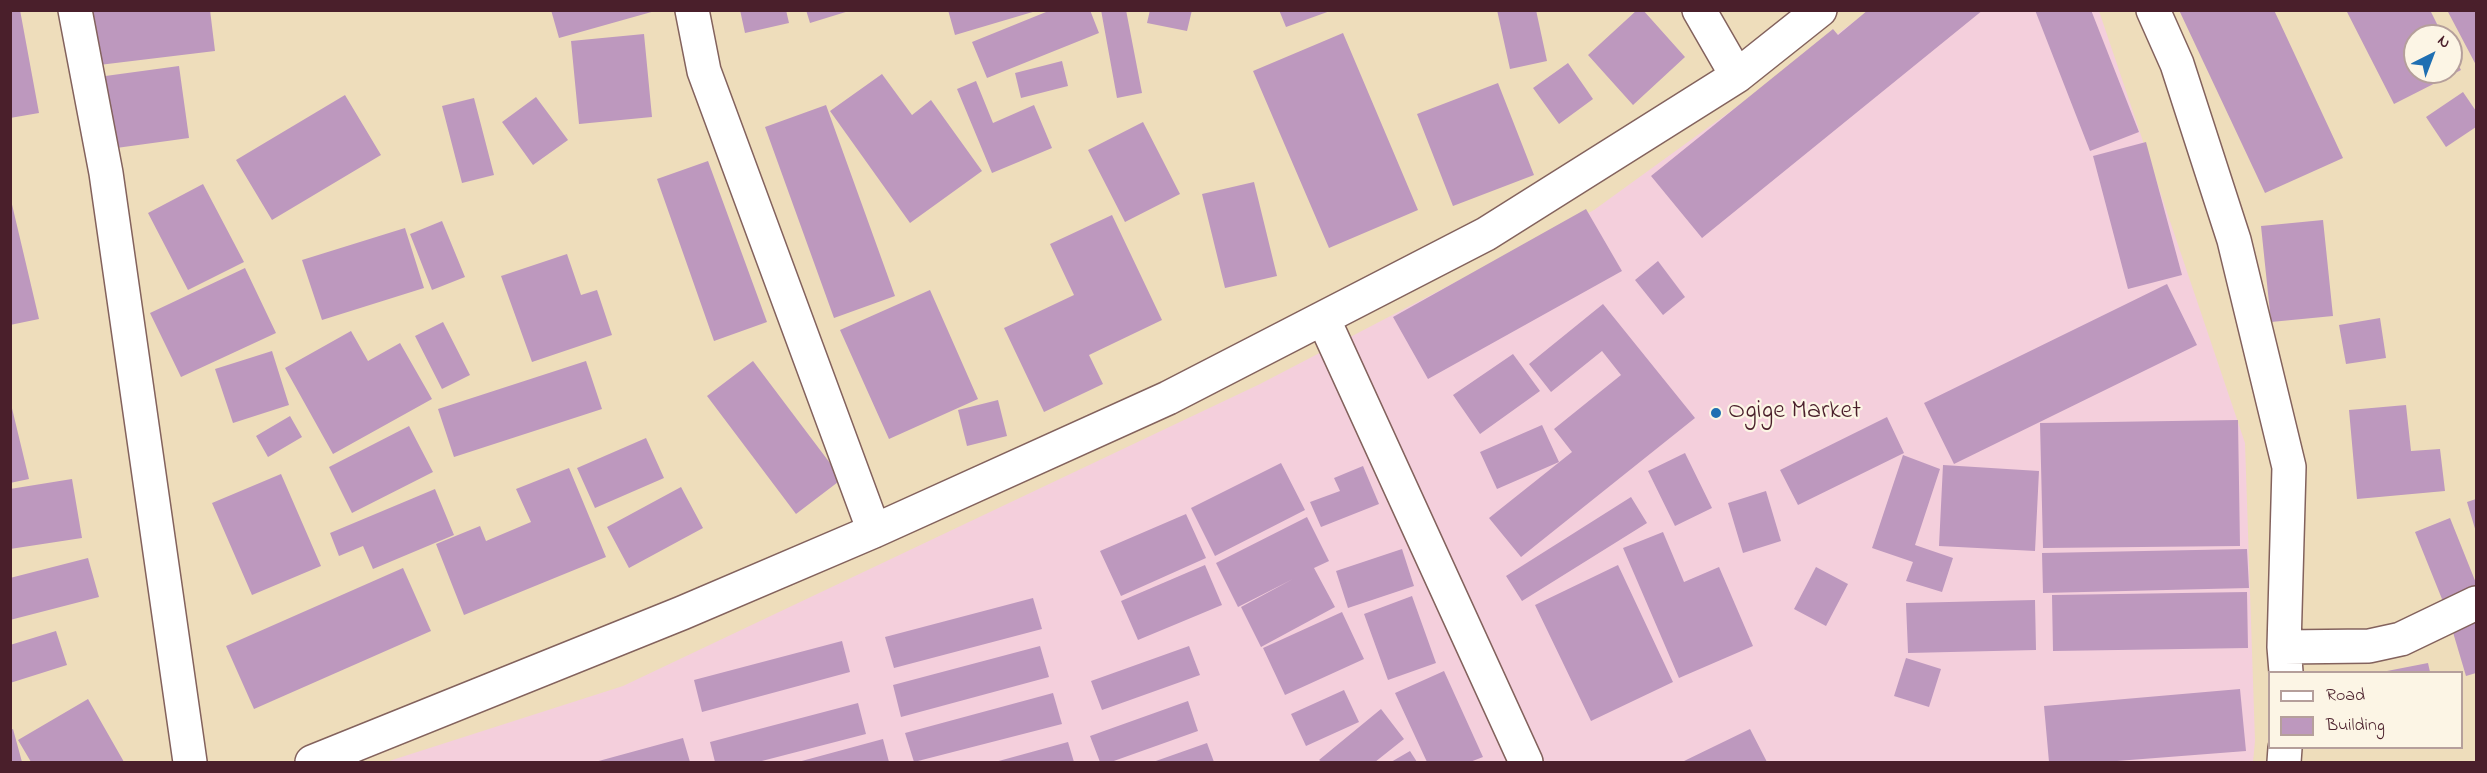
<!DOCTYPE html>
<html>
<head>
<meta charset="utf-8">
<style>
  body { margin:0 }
  #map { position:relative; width:2487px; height:773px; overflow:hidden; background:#edb; font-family:"Indie Flower",sans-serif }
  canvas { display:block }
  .frame { position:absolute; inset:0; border:12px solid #4a1f2b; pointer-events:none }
  .legend { position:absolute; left:2268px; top:671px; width:195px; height:78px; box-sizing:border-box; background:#fcf5e5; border:2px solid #b59f9b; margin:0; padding:8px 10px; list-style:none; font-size:18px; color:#4a1f2b }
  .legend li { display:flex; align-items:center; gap:12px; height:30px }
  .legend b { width:30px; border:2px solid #b59f9b }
  .north { position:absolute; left:2403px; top:24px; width:60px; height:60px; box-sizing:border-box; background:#fcf5e5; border:2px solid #b59f9b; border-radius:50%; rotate:42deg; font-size:16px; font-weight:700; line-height:24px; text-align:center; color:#4a1f2b }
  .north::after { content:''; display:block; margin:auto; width:21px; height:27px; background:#1f6fb2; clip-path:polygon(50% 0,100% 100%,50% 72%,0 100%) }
</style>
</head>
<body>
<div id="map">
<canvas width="2487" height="773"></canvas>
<div class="frame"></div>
<ul class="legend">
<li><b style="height:8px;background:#fff"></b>Road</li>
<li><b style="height:16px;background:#bd98be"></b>Building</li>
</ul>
<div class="north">N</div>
</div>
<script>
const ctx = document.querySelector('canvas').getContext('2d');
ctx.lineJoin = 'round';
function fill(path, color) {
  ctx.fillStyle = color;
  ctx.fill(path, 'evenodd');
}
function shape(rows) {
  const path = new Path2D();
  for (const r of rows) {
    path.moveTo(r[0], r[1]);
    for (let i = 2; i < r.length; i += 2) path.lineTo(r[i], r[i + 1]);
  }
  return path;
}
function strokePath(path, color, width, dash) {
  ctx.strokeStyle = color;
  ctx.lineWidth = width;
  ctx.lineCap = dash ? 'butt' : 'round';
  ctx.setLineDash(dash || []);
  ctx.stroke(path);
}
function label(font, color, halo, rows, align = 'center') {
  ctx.font = font + ' "Indie Flower",sans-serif';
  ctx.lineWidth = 4.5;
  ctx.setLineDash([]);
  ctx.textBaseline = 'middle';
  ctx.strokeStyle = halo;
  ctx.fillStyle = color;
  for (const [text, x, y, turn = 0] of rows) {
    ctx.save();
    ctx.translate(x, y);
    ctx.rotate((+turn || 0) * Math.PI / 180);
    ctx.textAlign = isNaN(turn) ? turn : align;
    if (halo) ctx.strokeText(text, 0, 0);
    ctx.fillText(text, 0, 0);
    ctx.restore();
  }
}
fill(shape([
  [1869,11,2099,11,2245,443,2255,741,2253,762,386,762,623,686,1260,384,1594,210]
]), '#f4cfdc');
fill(shape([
  [10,10,20,10,39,113,10,118],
  [92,10,210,10,215,51,99,65],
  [551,10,655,10,655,11,559,38],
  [740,10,786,10,789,23,745,33],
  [806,10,849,10,849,11,810,23],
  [948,10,1036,10,1036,11,955,35],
  [1051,10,1090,10,1099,33,987,78,972,42],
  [1101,10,1126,10,1142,93,1117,98],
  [1150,10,1192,10,1187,31,1147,23],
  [1279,10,1329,10,1330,11,1286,27],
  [1497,10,1536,10,1547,61,1510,69],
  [1637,10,1643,10,1685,57,1633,105,1588,55],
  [1868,10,1983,10,1702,238,1651,176,1833,29,1838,35],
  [2035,10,2091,10,2139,132,2090,151],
  [2179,10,2274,10,2343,158,2265,193],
  [2346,10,2430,10,2443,36,2415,36,2415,72,2451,72,2451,51,2461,70,2394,104],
  [2447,10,2476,10,2476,65],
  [1343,33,1418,210,1329,248,1253,71],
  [644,34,652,117,579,124,571,41],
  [1062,61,1068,86,1021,98,1015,73],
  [1568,63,1593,99,1559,124,1533,88],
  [179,66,189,138,109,149,98,77],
  [882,74,912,115,931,100,982,171,910,223,830,111],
  [976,81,993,123,1034,105,1052,148,992,173,957,89],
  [1498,83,1534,175,1453,206,1417,114],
  [2463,92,2476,111,2476,127,2446,147,2426,117],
  [345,95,381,155,272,220,236,160],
  [536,97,568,140,533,165,502,122],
  [474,98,494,175,462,183,442,106],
  [826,105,895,296,834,318,765,127],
  [1143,122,1180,194,1125,222,1088,150],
  [2146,142,2182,275,2128,289,2093,156],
  [708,161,767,322,714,341,657,179],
  [1254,182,1277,276,1225,288,1202,194],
  [203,184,244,262,188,290,148,213],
  [10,196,39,319,10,325],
  [1586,209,1622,271,1428,379,1393,317],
  [1112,215,1162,320,1089,355,1103,384,1044,412,1004,328,1074,295,1050,244],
  [2323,220,2333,316,2271,322,2261,226],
  [442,221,465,277,432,290,410,234],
  [405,228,424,288,322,320,302,260],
  [567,254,581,295,597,290,612,335,532,362,501,276],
  [1658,261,1685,297,1663,315,1635,280],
  [245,268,276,333,181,377,150,313],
  [2167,284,2197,345,1954,464,1924,403],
  [930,290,978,399,889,439,840,330],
  [1603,304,1695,418,1521,557,1489,518,1572,452,1554,429,1621,375,1602,351,1551,392,1529,364],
  [2380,318,2386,358,2346,364,2339,325],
  [443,322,470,375,442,389,415,336],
  [351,331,368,361,400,343,432,399,333,454,285,368],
  [272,351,289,405,233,423,215,369],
  [1513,354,1540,391,1480,434,1453,395],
  [586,361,602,409,454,457,438,409],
  [753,361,842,479,796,514,707,396],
  [10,400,29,479,10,483],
  [998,400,1007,436,967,446,958,410],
  [2406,405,2411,451,2440,449,2445,491,2357,499,2349,410],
  [290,416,302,437,268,457,256,436],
  [1887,417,1904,453,1798,505,1780,470],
  [2238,420,2240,546,2043,548,2040,423],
  [1542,425,1559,462,1497,489,1480,452],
  [409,426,433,472,352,513,329,467],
  [646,438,664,478,595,508,577,468],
  [1685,453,1712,508,1675,526,1648,471],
  [1903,455,1940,469,1915,545,1953,558,1942,592,1906,581,1913,562,1872,548],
  [1281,463,1305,510,1215,556,1191,508],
  [1943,465,2039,471,2035,551,1939,546],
  [1363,466,1379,504,1321,527,1310,502,1340,491,1334,478],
  [569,468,606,557,464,615,436,544,480,526,486,541,531,522,516,489],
  [281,474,321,566,252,595,212,503],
  [72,479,82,538,10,549,10,489],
  [681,487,703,528,629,568,607,527],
  [435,489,454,535,373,569,363,546,339,556,330,533],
  [1766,491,1781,541,1743,553,1728,503],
  [1631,497,1647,523,1522,601,1506,576],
  [2476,499,2476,532,2467,502],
  [1186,514,1206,558,1121,596,1100,551],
  [1307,517,1329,561,1314,568,1335,607,1261,647,1241,607,1293,579,1238,607,1216,563],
  [2450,518,2476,583,2476,591,2444,604,2415,532],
  [1663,532,1684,582,1719,567,1753,646,1679,678,1623,548],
  [1402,549,1414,586,1348,608,1336,571],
  [2247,549,2249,588,2043,593,2042,553],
  [88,558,99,597,10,620,10,578],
  [1205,565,1222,605,1138,640,1121,601],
  [1618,565,1673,682,1591,721,1535,605],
  [1816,567,1848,584,1826,626,1794,609],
  [403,568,431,631,254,709,226,646],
  [2247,592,2248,648,2053,651,2052,595],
  [1412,596,1436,663,1388,680,1364,614],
  [1033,598,1042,629,894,668,885,637],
  [2035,600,2036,650,1908,653,1906,603],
  [1342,612,1364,659,1285,695,1263,648],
  [2476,622,2476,673,2466,676,2452,629],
  [56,631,67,665,10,683,10,645],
  [842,641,850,672,702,712,694,680],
  [1040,646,1049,677,901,717,893,685],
  [1189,646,1200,675,1102,710,1091,681],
  [1906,658,1941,669,1929,707,1894,696],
  [2428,663,2430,672,2387,672,2387,671],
  [1444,671,1483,757,1470,762,1427,762,1395,693],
  [2240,689,2246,751,2104,762,2049,762,2044,706],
  [1344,690,1359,722,1306,746,1291,714],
  [1053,693,1062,724,914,762,905,733],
  [88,699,124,762,31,762,18,740],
  [1188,701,1198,731,1111,762,1100,762,1090,736],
  [858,703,866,734,758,762,715,762,710,742],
  [1381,709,1404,739,1375,762,1322,762,1319,760],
  [13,729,22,762,10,762,10,730],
  [1750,729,1767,762,1682,762],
  [683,738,690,762,595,762],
  [883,739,889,762,798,762],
  [1068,742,1074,762,995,762],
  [1207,743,1214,762,1153,762],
  [1410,751,1417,762,1391,762]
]), '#bd98be');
const minor = shape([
  [75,10,106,173,190,762],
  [692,10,704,71,874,531],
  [1699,10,1737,76],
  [2153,10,2177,64,2234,240,2289,467,2284,647,2286,672],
  [1323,318,1526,762],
  [2284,647,2369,646,2401,639,2476,603],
  [312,762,682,613,874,531,1168,398,1486,234,1737,76,1820,10],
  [2284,762,2285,748]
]);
strokePath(minor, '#83625d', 36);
strokePath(minor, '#fff', 33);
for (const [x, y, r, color] of [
  [1716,413,6,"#1f6fb2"]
]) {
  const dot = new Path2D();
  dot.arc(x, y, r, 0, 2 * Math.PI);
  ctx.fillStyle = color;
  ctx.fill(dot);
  strokePath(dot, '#fcf5e5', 2);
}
label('26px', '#4a1f2b', '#fcf5e5', [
  ["Ogige Market",1728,413]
], 'left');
</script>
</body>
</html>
